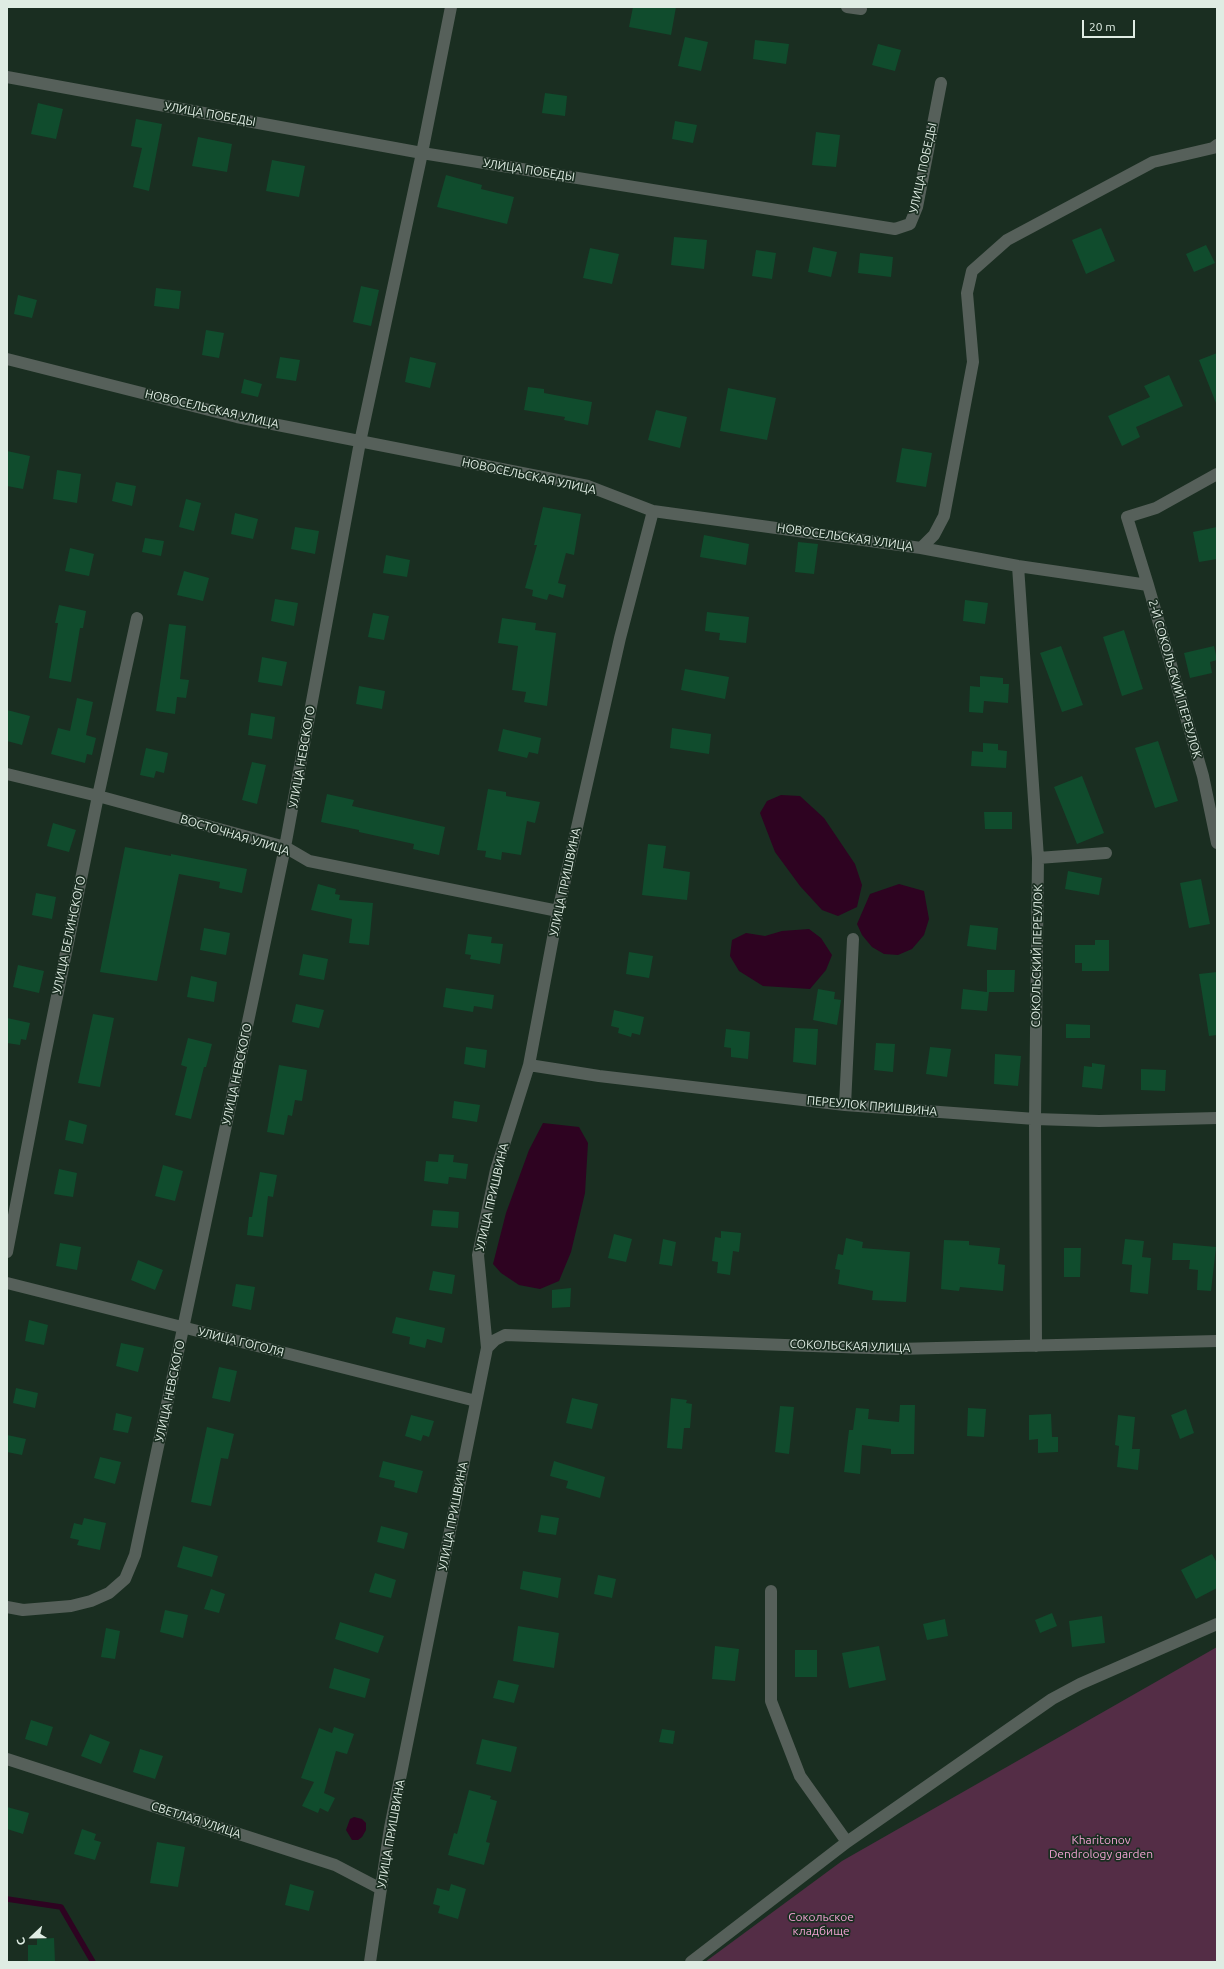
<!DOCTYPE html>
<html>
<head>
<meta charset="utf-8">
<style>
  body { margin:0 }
  #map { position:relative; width:1224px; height:1969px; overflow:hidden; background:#1a2e21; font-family:Ubuntu,sans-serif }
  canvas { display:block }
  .frame { position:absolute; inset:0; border:8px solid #dfece3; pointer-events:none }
  .north { position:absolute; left:12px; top:1917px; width:40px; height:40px; -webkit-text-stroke:3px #1a2e21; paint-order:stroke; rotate:248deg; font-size:11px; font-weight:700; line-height:16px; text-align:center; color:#dfece3 }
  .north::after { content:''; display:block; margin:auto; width:14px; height:18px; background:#dfece3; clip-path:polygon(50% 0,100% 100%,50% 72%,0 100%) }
  .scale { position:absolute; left:1082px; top:20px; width:53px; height:18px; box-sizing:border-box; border:2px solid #dfece3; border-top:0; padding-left:5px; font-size:12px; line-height:14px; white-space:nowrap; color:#dfece3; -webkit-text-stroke:3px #1a2e21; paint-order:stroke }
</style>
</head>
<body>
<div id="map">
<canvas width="1224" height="1969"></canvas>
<div class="frame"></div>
<div class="north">С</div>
<div class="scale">20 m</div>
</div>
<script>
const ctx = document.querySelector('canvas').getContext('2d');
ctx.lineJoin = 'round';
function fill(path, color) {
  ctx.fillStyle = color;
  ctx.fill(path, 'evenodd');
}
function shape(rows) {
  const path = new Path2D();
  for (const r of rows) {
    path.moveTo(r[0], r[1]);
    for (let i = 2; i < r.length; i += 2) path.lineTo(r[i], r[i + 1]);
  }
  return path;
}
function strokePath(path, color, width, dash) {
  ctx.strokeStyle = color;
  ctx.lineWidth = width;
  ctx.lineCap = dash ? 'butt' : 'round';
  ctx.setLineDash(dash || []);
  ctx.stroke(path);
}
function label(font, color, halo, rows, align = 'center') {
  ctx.font = font + ' Ubuntu,sans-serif';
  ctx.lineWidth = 3.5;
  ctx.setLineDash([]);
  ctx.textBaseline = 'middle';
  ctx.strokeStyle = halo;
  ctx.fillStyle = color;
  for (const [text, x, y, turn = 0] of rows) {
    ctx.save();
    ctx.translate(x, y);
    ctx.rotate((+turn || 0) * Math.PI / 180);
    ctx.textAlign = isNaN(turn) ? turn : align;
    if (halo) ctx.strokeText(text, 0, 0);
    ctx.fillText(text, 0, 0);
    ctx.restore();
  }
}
fill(shape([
  [1217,1647,1217,1962,705,1962,842,1861]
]), '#542d46');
fill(shape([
  [781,795,800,796,824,818,855,864,862,885,857,907,838,916,822,910,800,886,775,852,760,813,767,801],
  [899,884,924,891,929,919,924,935,912,949,898,955,884,954,872,947,862,935,857,924,870,894],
  [809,929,821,938,832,955,826,970,810,989,763,986,739,971,730,956,732,940,746,933,765,936,782,931],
  [543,1123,579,1127,588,1143,585,1193,571,1252,559,1281,540,1289,519,1285,501,1273,493,1264,506,1213,529,1150],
  [354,1817,362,1819,366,1823,366,1830,362,1837,358,1840,352,1840,346,1830,350,1819]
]), '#2e0321');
strokePath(shape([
  [7,1899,61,1907,93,1962]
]), '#2e0321', 5.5);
fill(shape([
  [633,7,676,7,671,35,629,27],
  [685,37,708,42,701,71,678,66],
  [755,40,789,44,786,64,753,59],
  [878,44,901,50,895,71,872,65],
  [545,93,567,96,565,116,542,113],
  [38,103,63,109,56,139,31,134],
  [136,119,162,124,149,191,133,187,142,148,131,146],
  [675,121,697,125,693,143,672,139],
  [816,132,840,135,836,167,812,165],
  [198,137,232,144,227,172,192,166],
  [272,160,305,166,299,197,266,191],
  [446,175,482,185,481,189,514,197,507,224,437,207],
  [1101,228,1115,261,1086,274,1072,240],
  [674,237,707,240,704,269,671,265],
  [1206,245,1215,263,1194,272,1186,254],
  [813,247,837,252,831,277,808,272],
  [590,248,619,254,612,284,583,278],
  [756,250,776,253,772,279,752,276],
  [860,253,893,257,891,277,858,273],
  [361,286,379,290,371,326,353,322],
  [156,288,181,291,179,309,154,306],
  [18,295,37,300,32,318,14,314],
  [206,330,224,333,219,358,202,355],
  [1217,353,1217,403,1216,403,1199,360],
  [280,357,300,360,296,381,276,378],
  [410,357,436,363,430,388,405,382],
  [1169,375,1183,406,1136,427,1140,437,1122,446,1108,416,1150,397,1144,386],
  [244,379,262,384,258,397,241,393],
  [528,387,544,389,544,393,592,402,588,425,564,420,565,417,524,410],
  [728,388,776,398,767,440,720,431],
  [656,410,687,417,680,448,648,440],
  [902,448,932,453,926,487,896,482],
  [7,451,30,456,23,489,7,486],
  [57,470,81,474,77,503,53,499],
  [116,482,136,486,132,506,112,501],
  [186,499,201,503,194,531,179,527],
  [543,507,581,514,574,555,566,553,558,583,566,585,563,598,549,594,547,600,532,596,533,590,525,588,537,545,534,545],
  [235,513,258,519,253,539,231,534],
  [295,527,319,531,315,554,291,549],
  [1217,527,1217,559,1199,562,1193,532],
  [704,535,749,544,746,565,700,557],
  [145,538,164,541,161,556,142,552],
  [798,542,818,544,814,574,795,572],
  [70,548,94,554,89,576,65,571],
  [386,555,410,560,407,577,383,573],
  [184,571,209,578,203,601,177,595],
  [275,599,298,603,294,626,271,621],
  [965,600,988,603,985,624,963,621],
  [59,605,86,611,83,628,80,628,71,682,49,678,58,623,55,623],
  [707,612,749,617,746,643,719,640,720,633,705,631],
  [373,613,389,616,384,640,368,637],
  [502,618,536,623,535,630,556,633,547,706,524,702,526,692,512,690,518,646,498,643],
  [169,624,186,626,180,679,189,680,186,698,177,697,175,714,156,711],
  [1124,630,1143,689,1122,696,1103,637],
  [1061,646,1083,705,1062,712,1040,653],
  [1214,646,1217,660,1210,662,1212,673,1190,678,1184,653],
  [262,657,287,662,282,686,258,682],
  [685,669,729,677,725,699,681,690],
  [980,676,1003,678,1003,684,1009,684,1008,703,984,701,983,713,969,712,970,686,980,687],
  [359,686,385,691,382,709,356,704],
  [77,698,93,702,86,735,96,738,92,755,87,754,85,763,51,754,58,728,70,731],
  [7,710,30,716,22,745,7,741],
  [251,713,275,717,272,739,248,735],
  [672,728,711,734,709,754,670,748],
  [503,729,541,738,538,754,529,752,527,758,498,751],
  [1158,741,1178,801,1155,808,1135,748],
  [983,743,998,744,998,750,1007,751,1006,768,971,766,972,751,983,752],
  [146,748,168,753,164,773,156,771,154,778,140,775],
  [252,762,266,765,257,804,242,800],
  [1082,776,1104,833,1077,844,1054,787],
  [488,789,506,792,506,796,540,802,535,823,527,821,521,855,502,852,501,860,485,857,486,851,477,850],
  [327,794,354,800,352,806,445,827,439,855,413,849,414,844,359,832,359,830,321,822],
  [984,812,1012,812,1012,829,985,829],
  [53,823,76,830,69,852,47,846],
  [648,844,666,846,663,868,690,872,687,900,642,895],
  [125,847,171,856,171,854,247,869,242,893,219,888,220,882,179,874,157,981,100,972],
  [1068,871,1102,878,1099,895,1065,889],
  [1201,879,1210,924,1189,928,1180,883],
  [318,884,336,889,335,894,340,895,339,900,373,903,369,945,349,943,352,919,311,910],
  [36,893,56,897,52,919,32,915],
  [970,925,998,928,996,950,967,946],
  [204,928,230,933,226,955,200,950],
  [468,934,492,937,491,943,503,944,500,964,470,959,471,955,465,954],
  [1095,940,1109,940,1109,971,1082,971,1082,963,1075,963,1075,945,1095,945],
  [629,952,653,956,649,978,626,974],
  [303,954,328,959,324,980,299,975],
  [18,965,44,971,39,993,13,987],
  [987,970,1015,970,1014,992,989,992,987,1011,961,1009,963,989,987,992],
  [1217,972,1217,1035,1209,1036,1199,974],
  [191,976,217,982,214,1002,187,997],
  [446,988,494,995,492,1009,474,1006,473,1012,443,1007],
  [818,989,835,992,834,999,841,1000,837,1025,813,1020],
  [296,1004,324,1010,319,1028,292,1022],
  [614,1010,644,1017,640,1035,632,1033,631,1037,618,1033,619,1028,611,1026],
  [93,1014,114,1018,100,1087,78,1083],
  [7,1018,30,1023,26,1040,21,1039,20,1045,7,1043],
  [1066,1024,1090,1025,1090,1038,1066,1038],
  [795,1028,818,1029,816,1065,793,1062],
  [726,1029,750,1032,748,1059,731,1057,731,1048,724,1047],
  [188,1038,212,1044,206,1067,204,1067,191,1119,175,1115,187,1067,181,1065],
  [876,1043,895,1044,893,1072,874,1070],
  [466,1047,487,1050,485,1068,464,1064],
  [930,1047,951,1049,947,1077,926,1074],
  [995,1054,1021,1056,1018,1086,994,1084],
  [1092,1063,1105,1065,1102,1089,1082,1087,1084,1066,1092,1067],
  [279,1065,307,1070,302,1101,295,1100,292,1116,288,1115,284,1135,267,1132],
  [1141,1069,1166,1070,1165,1091,1141,1090],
  [454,1101,480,1105,477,1122,452,1118],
  [69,1120,87,1125,83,1144,65,1140],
  [439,1154,454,1155,453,1162,468,1164,466,1179,449,1177,448,1184,424,1181,426,1161,438,1162],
  [163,1165,183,1171,175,1201,155,1196],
  [59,1169,77,1173,73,1197,54,1194],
  [260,1172,277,1175,273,1197,268,1196,263,1237,247,1235,249,1217,252,1217],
  [433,1210,459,1212,458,1228,431,1226],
  [721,1231,741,1233,739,1252,733,1251,730,1275,717,1273,718,1262,712,1261,715,1237,721,1238],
  [614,1234,632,1239,626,1262,608,1258],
  [846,1238,863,1242,862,1248,910,1252,906,1302,872,1300,873,1291,838,1284,840,1270,835,1269,838,1254,843,1255],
  [663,1239,676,1242,672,1266,659,1264],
  [1125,1239,1144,1241,1142,1257,1151,1258,1148,1294,1130,1292,1132,1265,1122,1264],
  [944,1240,969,1241,969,1245,1000,1248,998,1264,1005,1265,1003,1291,960,1287,959,1291,941,1289],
  [60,1243,81,1247,77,1270,56,1266],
  [1173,1243,1216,1247,1211,1291,1197,1290,1198,1270,1189,1269,1190,1260,1172,1260],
  [1064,1248,1081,1248,1080,1277,1064,1277],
  [138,1260,163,1270,155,1290,131,1280],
  [433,1271,455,1275,452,1294,429,1290],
  [236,1284,255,1287,251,1310,232,1306],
  [571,1288,570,1307,552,1308,552,1290],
  [396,1317,445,1328,442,1343,427,1339,425,1348,409,1344,410,1337,392,1333],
  [29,1320,48,1325,44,1345,25,1341],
  [121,1343,144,1348,138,1372,116,1366],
  [219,1367,237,1371,230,1402,212,1398],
  [16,1388,38,1393,35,1408,13,1403],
  [572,1398,598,1404,592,1429,566,1423],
  [671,1398,687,1400,686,1403,692,1404,690,1428,684,1428,682,1449,667,1448],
  [900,1405,915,1405,914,1454,891,1454,891,1449,862,1445,860,1474,844,1472,849,1430,853,1430,856,1408,869,1409,868,1419,899,1422],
  [780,1406,794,1407,789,1454,775,1452],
  [968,1408,986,1409,984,1437,967,1436],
  [1186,1409,1194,1433,1180,1439,1171,1415],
  [116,1413,132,1417,128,1433,113,1430],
  [1051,1414,1052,1437,1058,1437,1058,1452,1038,1453,1038,1439,1029,1440,1029,1415],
  [411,1415,434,1421,429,1437,423,1435,421,1441,405,1436],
  [1118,1415,1135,1417,1132,1449,1140,1449,1138,1470,1117,1467,1119,1446,1115,1445],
  [207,1427,234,1434,228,1459,221,1458,211,1506,191,1502],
  [7,1435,26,1439,22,1455,7,1452],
  [100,1457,121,1462,115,1484,94,1478],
  [383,1461,423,1471,417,1493,394,1487,395,1481,379,1477],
  [554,1461,605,1477,600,1498,566,1488,568,1481,550,1476],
  [541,1515,559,1518,556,1535,538,1532],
  [84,1518,106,1523,100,1550,77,1545,79,1540,70,1538,74,1523,82,1525],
  [381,1526,408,1533,404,1549,377,1542],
  [183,1546,218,1556,212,1577,177,1567],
  [1212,1554,1217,1563,1217,1588,1196,1599,1181,1570],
  [523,1571,561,1578,558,1598,520,1589],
  [375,1573,396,1580,391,1598,369,1592],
  [598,1575,616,1579,612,1598,594,1594],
  [211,1589,225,1594,219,1613,204,1609],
  [165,1610,188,1615,183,1638,160,1632],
  [1052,1613,1057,1626,1040,1633,1035,1620],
  [1102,1616,1105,1643,1072,1647,1069,1621],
  [945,1619,948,1636,927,1640,923,1624],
  [340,1622,384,1636,378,1653,335,1639],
  [518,1626,559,1633,554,1668,513,1661],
  [106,1628,120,1631,115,1659,101,1657],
  [715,1646,739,1649,735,1681,712,1679],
  [879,1646,886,1680,849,1688,842,1653],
  [795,1650,817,1650,817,1677,795,1677],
  [334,1668,370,1679,365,1698,329,1688],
  [498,1680,519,1685,514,1703,493,1698],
  [31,1720,53,1727,47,1746,25,1739],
  [334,1727,354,1734,347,1754,336,1751,324,1793,335,1798,328,1812,320,1808,318,1813,302,1806,314,1782,301,1778,319,1728,332,1733],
  [662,1729,675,1731,673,1744,659,1742],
  [90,1734,110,1742,101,1764,81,1756],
  [482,1739,517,1747,511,1772,476,1764],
  [140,1749,163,1756,155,1779,133,1772],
  [469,1790,491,1796,490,1799,497,1801,486,1842,490,1843,484,1865,448,1855,454,1833,457,1834],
  [7,1807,29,1813,23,1834,7,1829],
  [82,1829,96,1834,94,1840,101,1842,95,1860,74,1854],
  [157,1842,185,1847,178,1887,150,1883],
  [290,1884,314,1891,309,1911,285,1905],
  [451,1884,466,1889,458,1919,438,1913,440,1906,433,1904,437,1888,449,1891],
  [54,1938,55,1962,28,1962,28,1945,37,1945,37,1939]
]), '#104c2d');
strokePath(shape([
  [847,7,861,9],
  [7,77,422,153,895,229,910,224,917,207,941,83],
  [7,359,237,417,588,486,653,511,921,548,1018,566,1148,585],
  [1217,474,1156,508,1127,517,1148,585,1203,776,1217,843],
  [921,548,934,535,944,516,973,362,967,293,972,271,1007,240,1153,162,1213,148,1217,145],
  [1018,566,1038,858,1035,1119,1036,1346],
  [7,774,98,796,285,847,309,861,558,911],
  [1038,858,1106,853],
  [529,1065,599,1076,845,1105,1035,1119,1099,1121,1217,1118],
  [845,1105,853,939],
  [7,1252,43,1065,98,796,137,618],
  [7,1283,476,1401],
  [487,1348,495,1340,505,1335,897,1349,1217,1341],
  [771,1591,771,1701,800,1776,847,1842],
  [7,1607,23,1610,71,1606,91,1601,109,1593,125,1579,135,1555,285,847,360,442,422,153,451,7],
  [7,1759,335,1865,381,1889],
  [370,1962,390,1828,487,1348,478,1255,496,1170,529,1065,558,911,620,638,653,511],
  [691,1962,847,1842,1052,1699,1080,1684,1217,1624]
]), '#56605a', 12);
label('12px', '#dfece3', '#1a2e21', [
  ["УЛИЦА ПОБЕДЫ",210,114,10],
  ["УЛИЦА ПОБЕДЫ",923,168,-78],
  ["УЛИЦА ПОБЕДЫ",529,170,9],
  ["НОВОСЕЛЬСКАЯ УЛИЦА",212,409,13],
  ["НОВОСЕЛЬСКАЯ УЛИЦА",529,476,12],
  ["НОВОСЕЛЬСКАЯ УЛИЦА",845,537,8],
  ["2-Й СОКОЛЬСКИЙ ПЕРЕУЛОК",1175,679,74],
  ["УЛИЦА НЕВСКОГО",302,757,-80],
  ["ВОСТОЧНАЯ УЛИЦА",235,835,17],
  ["УЛИЦА ПРИШВИНА",565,882,-78],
  ["УЛИЦА БЕЛИНСКОГО",69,935,-78],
  ["СОКОЛЬСКИЙ ПЕРЕУЛОК",1037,956,-89],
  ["УЛИЦА НЕВСКОГО",237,1074,-78],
  ["ПЕРЕУЛОК ПРИШВИНА",872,1106,5],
  ["УЛИЦА ПРИШВИНА",492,1197,-77],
  ["УЛИЦА ГОГОЛЯ",241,1342,14],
  ["СОКОЛЬСКАЯ УЛИЦА",850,1346,2],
  ["УЛИЦА НЕВСКОГО",170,1391,-78],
  ["УЛИЦА ПРИШВИНА",453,1516,-79],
  ["СВЕТЛАЯ УЛИЦА",196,1820,18],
  ["УЛИЦА ПРИШВИНА",391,1834,-80]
]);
label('12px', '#f0a2d2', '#1a2e21', [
  ["Kharitonov",1101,1840],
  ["Dendrology garden",1101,1854],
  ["Сокольское",821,1917],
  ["кладбище",821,1931]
]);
</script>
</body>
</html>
